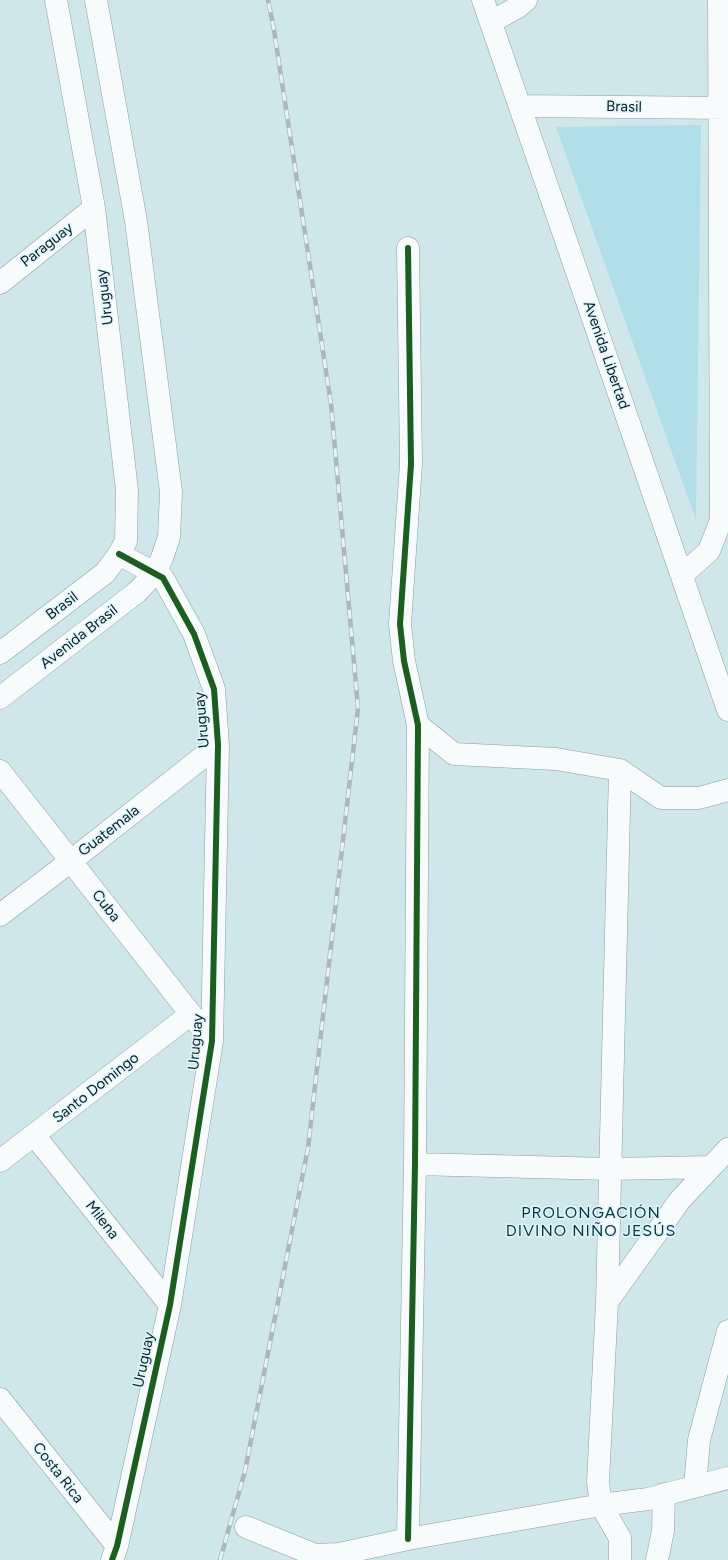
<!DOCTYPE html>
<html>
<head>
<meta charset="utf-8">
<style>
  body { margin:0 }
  canvas { display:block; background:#cfe6eb }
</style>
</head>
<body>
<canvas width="728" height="1560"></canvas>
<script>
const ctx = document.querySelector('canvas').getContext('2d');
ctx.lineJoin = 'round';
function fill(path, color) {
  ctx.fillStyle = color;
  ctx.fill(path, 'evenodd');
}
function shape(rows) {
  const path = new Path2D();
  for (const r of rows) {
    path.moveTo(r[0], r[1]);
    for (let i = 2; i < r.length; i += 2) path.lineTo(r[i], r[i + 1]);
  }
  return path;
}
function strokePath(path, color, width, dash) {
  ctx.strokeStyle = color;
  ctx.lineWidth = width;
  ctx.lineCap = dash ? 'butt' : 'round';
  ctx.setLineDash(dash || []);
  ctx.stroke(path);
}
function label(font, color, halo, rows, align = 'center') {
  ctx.font = font + ' Figtree,sans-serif';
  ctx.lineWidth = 3;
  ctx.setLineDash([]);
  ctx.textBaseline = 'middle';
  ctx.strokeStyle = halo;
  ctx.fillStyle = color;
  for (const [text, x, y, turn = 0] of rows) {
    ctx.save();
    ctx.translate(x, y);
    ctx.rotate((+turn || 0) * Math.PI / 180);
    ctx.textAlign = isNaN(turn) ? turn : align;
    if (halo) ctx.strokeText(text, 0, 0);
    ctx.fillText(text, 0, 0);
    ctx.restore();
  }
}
fill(shape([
  [701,125,696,520,556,127]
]), '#b0dfea');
const minor = shape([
  [483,0,728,710],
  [491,22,518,7,526,0],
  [520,106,728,108],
  [0,283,94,208],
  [682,575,709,551,721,520,719,0],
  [0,653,105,573,119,554,126,541,127,490,94,208,56,0],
  [0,698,137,592,155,573,162,558,169,537,171,492,136,221,96,0],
  [418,725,454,754,556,759,620,770],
  [0,771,212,1041],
  [0,915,71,861,218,745],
  [34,1135,170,1305],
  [0,1161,191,1014],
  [415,1164,610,1169,711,1167],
  [607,1302,680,1200,728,1149],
  [0,1399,117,1546],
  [695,1486,699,1440,728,1331],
  [246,1527,315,1555,339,1554,408,1539,601,1505,648,1499,728,1478],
  [408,1539,415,1164,418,725,404,661,400,624,411,464,408,248],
  [112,1560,117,1546,170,1305,212,1041,218,745,214,689,194,634,163,578,119,554],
  [620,1560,620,1538,601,1505,598,1482,607,1302,620,770,661,798,699,798,728,790],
  [657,1560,663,1531,664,1494]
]);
strokePath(minor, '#8c9ea2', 23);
strokePath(minor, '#f8fbfc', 22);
const rail = shape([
  [220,1560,245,1471,308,1148,358,708,331,404,274,30,268,0]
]);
strokePath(rail, '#b0b6b7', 4.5);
strokePath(rail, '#def7fe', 3, [9]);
strokePath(shape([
  [408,1539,415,1164,418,725,404,661,400,624,411,464,408,248],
  [112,1560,117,1546,170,1305,212,1041,218,745,214,689,194,634,163,578,119,554]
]), '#1b5e20', 6);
label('15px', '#0e1e22', '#def7fe', [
  ["Brasil",624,107,1],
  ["Paraguay",47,245,-38],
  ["Uruguay",105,297,-97],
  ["Avenida Libertad",606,355,71],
  ["Brasil",62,606,-37],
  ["Avenida Brasil",79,637,-38],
  ["Uruguay",202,720,-95],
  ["Guatemala",109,831,-38],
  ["Cuba",106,906,52],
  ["Uruguay",196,1042,-85],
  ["Santo Domingo",96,1088,-38],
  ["Milena",102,1220,52],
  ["Uruguay",144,1360,-78],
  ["Costa Rica",58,1473,52]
]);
ctx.letterSpacing = '1px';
label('16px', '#0b343d', '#def7fe', [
  ["PROLONGACIÓN",591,1213],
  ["DIVINO NIÑO JESÚS",591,1231]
]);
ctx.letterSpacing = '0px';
</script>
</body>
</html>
